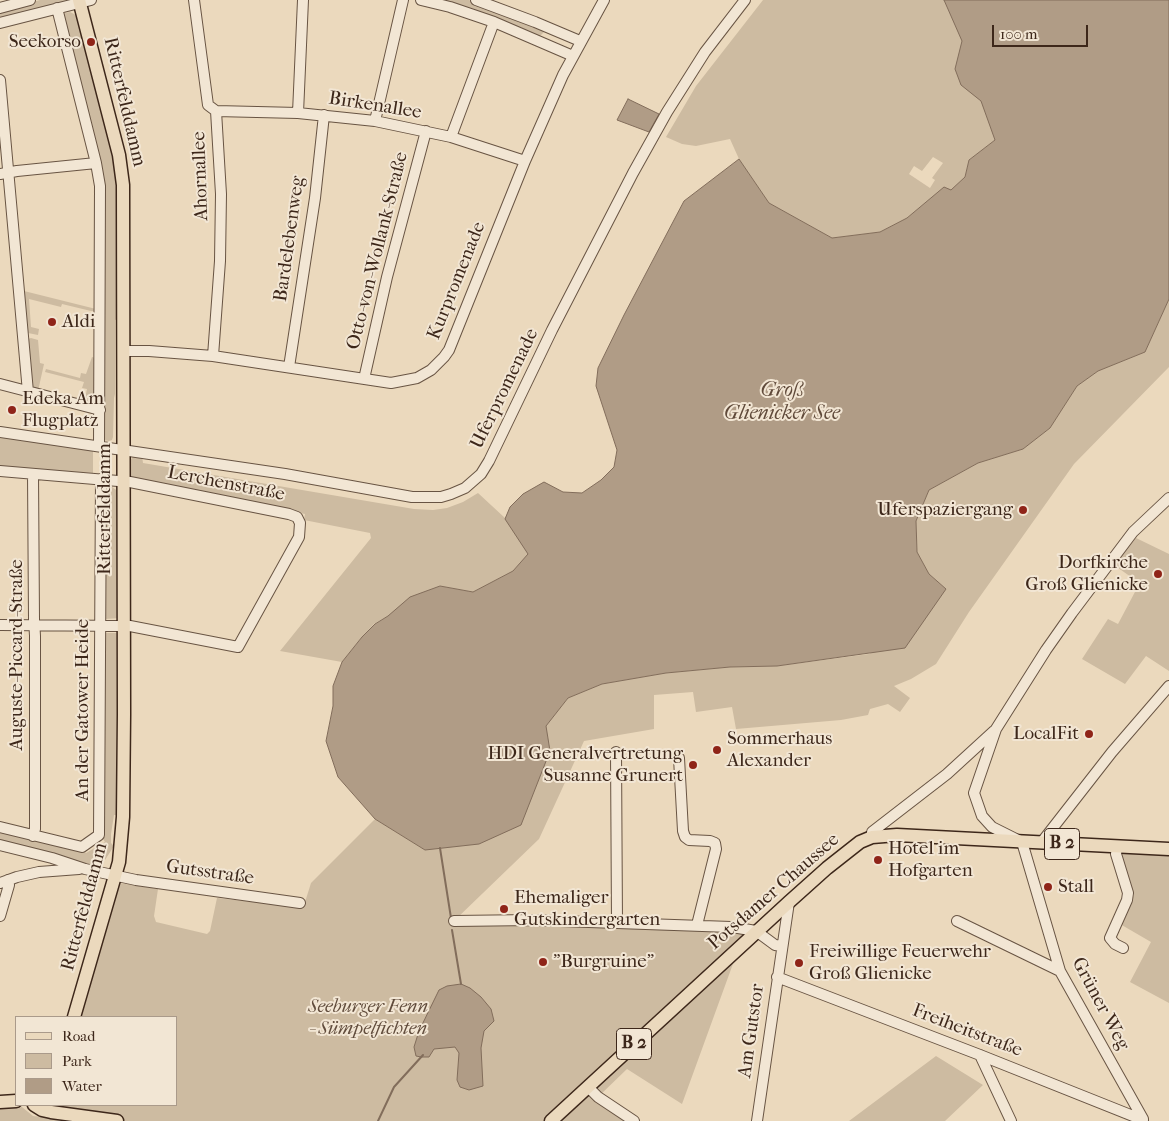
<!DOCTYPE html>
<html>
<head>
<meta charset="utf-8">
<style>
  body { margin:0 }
  #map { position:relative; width:1169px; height:1121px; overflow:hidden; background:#ebd9bd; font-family:"IM FELL French Canon",serif }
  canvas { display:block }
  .legend { position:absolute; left:15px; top:1016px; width:162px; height:90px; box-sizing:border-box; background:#f2e6d4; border:1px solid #aa9a8a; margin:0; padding:6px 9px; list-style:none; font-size:15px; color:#3d271a }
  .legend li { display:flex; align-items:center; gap:10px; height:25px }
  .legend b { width:25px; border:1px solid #aa9a8a }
  .scale { position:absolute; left:992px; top:25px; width:96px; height:22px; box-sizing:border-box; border:2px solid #3d271a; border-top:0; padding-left:6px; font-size:15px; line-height:18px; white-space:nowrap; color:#3d271a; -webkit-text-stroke:4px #f2e6d4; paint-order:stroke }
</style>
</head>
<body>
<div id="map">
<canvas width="1169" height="1121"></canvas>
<ul class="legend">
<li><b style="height:6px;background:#ebd9bd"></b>Road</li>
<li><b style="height:14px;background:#cdbba1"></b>Park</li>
<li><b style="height:14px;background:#b09c86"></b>Water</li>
</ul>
<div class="scale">100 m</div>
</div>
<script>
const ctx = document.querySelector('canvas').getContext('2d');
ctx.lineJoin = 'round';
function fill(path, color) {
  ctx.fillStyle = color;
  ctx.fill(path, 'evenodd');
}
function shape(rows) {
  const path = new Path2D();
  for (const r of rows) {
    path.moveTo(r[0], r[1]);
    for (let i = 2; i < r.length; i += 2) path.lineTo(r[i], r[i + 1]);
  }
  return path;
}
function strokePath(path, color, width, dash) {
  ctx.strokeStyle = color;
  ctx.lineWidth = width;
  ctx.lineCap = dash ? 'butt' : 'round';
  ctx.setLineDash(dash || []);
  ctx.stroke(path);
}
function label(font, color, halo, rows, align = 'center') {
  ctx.font = font + ' "IM FELL French Canon",serif';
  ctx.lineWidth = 4;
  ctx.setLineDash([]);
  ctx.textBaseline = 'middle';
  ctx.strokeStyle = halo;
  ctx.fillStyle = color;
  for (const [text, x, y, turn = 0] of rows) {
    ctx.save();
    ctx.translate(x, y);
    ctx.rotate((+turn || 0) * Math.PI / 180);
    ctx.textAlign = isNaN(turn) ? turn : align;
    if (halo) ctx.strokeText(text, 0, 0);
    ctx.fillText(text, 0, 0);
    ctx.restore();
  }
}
fill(shape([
  [40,0,66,0,66,3,0,21,0,11],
  [433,0,469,0,544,30,544,32,539,37],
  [763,0,945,0,984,81,995,140,969,160,965,177,951,191,944,188,907,218,880,232,832,238,769,203,739,159,730,139,696,146,682,144,666,137,696,86],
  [933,157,943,163,932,178,935,180,930,188,909,174,914,166,922,171],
  [70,12,78,16,119,175,120,318,115,320,115,394,114,398,113,437,112,440,109,441,103,440,102,179,62,14],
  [24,291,96,309,96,311,91,311,62,304,61,307,29,299,31,327,39,329,38,335,28,333],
  [1169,299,1169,367,1074,464,969,612,936,664,911,679,894,686,910,698,900,712,888,704,870,709,868,715,841,720,736,729,732,707,696,712,693,692,654,695,654,729,584,741,539,839,455,920,746,928,682,1104,627,1069,598,1097,633,1121,0,1121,0,1108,22,1107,33,1116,58,1119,68,1109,53,1105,176,1105,176,1017,79,1017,119,883,158,889,154,916,156,922,207,934,210,931,217,898,299,907,306,899,311,883,375,819,425,850,550,751,545,727,568,698,602,684,666,673,730,667,777,666,869,654,946,589,929,574,917,552,916,521,929,490,978,463,1023,449,1050,428,1077,386,1098,371,1145,352],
  [31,338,38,340,40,363,44,364,38,391,33,387,28,339],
  [92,357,95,358,96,403,92,404,80,401,79,397,85,398,87,389,82,388,84,382,45,372,46,369,80,378,81,373,86,374],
  [0,435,93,448,93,473,0,467],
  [134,456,142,456,143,463,414,509,433,510,447,508,463,502,478,493,505,518,510,507,523,494,544,482,545,538,513,571,473,592,440,586,388,616,374,624,362,637,342,662,280,651,371,538,370,533,304,520,305,514,131,480,131,459],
  [104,486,112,487,119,492,121,618,105,619],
  [1136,538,1169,554,1169,671,1146,656,1125,684,1082,659,1108,619,1118,624,1136,590,1126,585,1131,577,1114,565],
  [105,633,121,633,117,815,114,815,111,834,111,843,114,846,105,860,103,858,97,868,0,843,0,830,84,851,86,853,105,842,103,839,103,636],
  [1121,849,1169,854,1169,1003,1130,982,1151,942,1120,924,1134,895,1123,866],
  [936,1056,983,1085,945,1121,849,1121]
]), '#cdbba1');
const water = shape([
  [944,0,1169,0,1169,299,1145,352,1098,371,1077,386,1050,428,1023,449,978,463,929,490,916,521,917,552,929,574,946,589,905,648,777,666,730,667,666,673,602,684,568,698,546,726,550,751,521,825,479,844,425,850,375,819,338,777,326,741,333,706,333,686,342,662,362,637,375,624,388,616,410,597,440,586,473,592,513,571,528,554,505,519,510,507,523,494,544,482,563,492,582,493,601,480,614,467,617,450,596,386,598,368,624,315,684,201,739,159,769,203,832,238,880,232,907,218,944,187,951,190,965,177,969,160,995,140,981,101,961,85,955,69,962,41,944,0],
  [628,99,659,114,649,132,617,120,628,99],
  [461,984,470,988,481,997,491,1009,494,1021,484,1031,481,1048,483,1086,469,1090,460,1087,457,1080,459,1053,455,1047,434,1049,429,1057,421,1057,416,1056,414,1047,419,1031,439,990,447,986,461,984]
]);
fill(water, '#b09c86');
strokePath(water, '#826d5b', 1);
strokePath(shape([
  [440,848,451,918],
  [452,930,461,984],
  [378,1121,394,1087,423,1055]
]), '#826d5b', 2);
const minor = shape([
  [194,0,208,105,216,111],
  [421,0,450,7,494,22,573,56],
  [476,0,535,22,580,41],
  [0,8,30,0],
  [57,8,96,163,100,186,99,446],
  [0,23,91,0],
  [0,80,28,392],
  [216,111,298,113,375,121,451,137,525,161],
  [298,113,303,0],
  [375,121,403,0],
  [451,137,494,22],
  [0,174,17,171,96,163],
  [123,351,149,351,213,356,391,383,417,378,431,370,444,357,449,350,525,161,563,75,604,0],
  [213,356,220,261,221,194,216,111],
  [289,367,315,198,324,115],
  [364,379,387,277,426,131],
  [0,384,100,410],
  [0,432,285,474,412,497,441,497,451,494,465,488,481,474,489,461,552,330,633,173,667,112,705,52,745,0],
  [0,471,130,482,289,514,297,517,300,523,299,537,238,647,130,626,0,625],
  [33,474,34,619,35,636,35,829,33,836],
  [616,752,617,923],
  [679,758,683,831,685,837,689,840,710,841,715,843,716,849,697,925],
  [0,827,82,847,99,835,101,479],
  [872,837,872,832,947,774,994,731],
  [1041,843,1112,752,1169,686],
  [0,845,52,858,85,869,136,880,300,903],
  [1117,847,1116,854,1128,893,1127,900,1110,938,1115,944,1123,948],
  [0,883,17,877,39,872,79,869],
  [0,916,9,885,8,880],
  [454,921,532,920,731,927],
  [957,921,1060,971],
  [732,927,756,931,775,945,782,946],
  [777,977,980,1055,1143,1120],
  [980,1055,1011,1121],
  [588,1087,598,1097,634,1121],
  [1143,1119,1060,971,1022,842,992,827,982,816,974,793,996,729,1046,650,1072,613,1133,532,1169,498],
  [757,1121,789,902]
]);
const major = shape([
  [74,1017,119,862,123,817,124,714,123,185,119,155,79,0],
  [0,1102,16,1101],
  [34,1105,42,1110,51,1112,117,1121],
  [551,1121,789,902,827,868,860,842,872,837,897,835,1169,849]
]);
strokePath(minor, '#685443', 12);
strokePath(major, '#3d271a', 15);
strokePath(minor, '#f2e6d4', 10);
strokePath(major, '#ebd9bd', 12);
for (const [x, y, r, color] of [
  [91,42,5,"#8f2418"],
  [52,322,5,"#8f2418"],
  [12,410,5,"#8f2418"],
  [1023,510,5,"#8f2418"],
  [1158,574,5,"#8f2418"],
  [1089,734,5,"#8f2418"],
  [717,750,5,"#8f2418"],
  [693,765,5,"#8f2418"],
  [878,860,5,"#8f2418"],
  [1048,887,5,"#8f2418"],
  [504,909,5,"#8f2418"],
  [543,962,5,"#8f2418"],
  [799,963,5,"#8f2418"]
]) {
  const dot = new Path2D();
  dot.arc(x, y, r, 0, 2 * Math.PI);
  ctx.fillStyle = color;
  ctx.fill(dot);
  strokePath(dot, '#f2e6d4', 2);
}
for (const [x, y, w] of [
  [1062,844,35],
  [634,1044,35]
]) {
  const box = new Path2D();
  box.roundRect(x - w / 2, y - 15.5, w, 31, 4);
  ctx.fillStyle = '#f2e6d4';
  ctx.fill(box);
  strokePath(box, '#3d271a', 1);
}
label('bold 18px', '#3d271a', null, [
  ["B 2",1062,844],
  ["B 2",634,1044]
]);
label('19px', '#3d271a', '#f2e6d4', [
  ["Seekorso",81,42,"right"],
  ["Aldi",62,322],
  ["Edeka Am",22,399],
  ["Flugplatz",22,421],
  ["Uferspaziergang",1013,510,"right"],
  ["Dorfkirche",1148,563,"right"],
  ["Groß Glienicke",1148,585,"right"],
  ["LocalFit",1079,734,"right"],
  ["Sommerhaus",727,739],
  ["Alexander",727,761],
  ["HDI Generalvertretung",683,754,"right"],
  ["Susanne Grunert",683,776,"right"],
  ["Hotel im",888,849],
  ["Hofgarten",888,871],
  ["Stall",1058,887],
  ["Ehemaliger",514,898],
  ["Gutskindergarten",514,920],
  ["Freiwillige Feuerwehr",809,952],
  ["Groß Glienicke",809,974],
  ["\"Burgruine\"",553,962]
], 'left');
label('19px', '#3d271a', '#f2e6d4', [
  ["Ritterfelddamm",124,102,77],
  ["Birkenallee",375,106,9],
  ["Ahornallee",201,176,-92],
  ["Bardelebenweg",290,239,-82],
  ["Otto-von-Wollank-Straße",378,251,-76],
  ["Kurpromenade",457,281,-68],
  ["Uferpromenade",505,389,-64],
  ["Lerchenstraße",226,484,11],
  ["Ritterfelddamm",105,509,-90],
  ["Auguste-Piccard-Straße",17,655,-90],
  ["An der Gatower Heide",83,710,-90],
  ["Gutsstraße",210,873,8],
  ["Potsdamer Chaussee",774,892,-41],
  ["Ritterfelddamm",85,907,-75],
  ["Grüner Weg",1100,1004,62],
  ["Am Gutstor",752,1031,-82],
  ["Freiheitstraße",967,1031,21]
]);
label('italic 19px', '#614c3c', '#f2e6d4', [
  ["Seeburger Fenn",368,1007],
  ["- Sümpelfichten",368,1029]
]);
label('italic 20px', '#604a3a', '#f2e6d4', [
  ["Groß",782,391],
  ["Glienicker See",782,414]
]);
</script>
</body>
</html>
